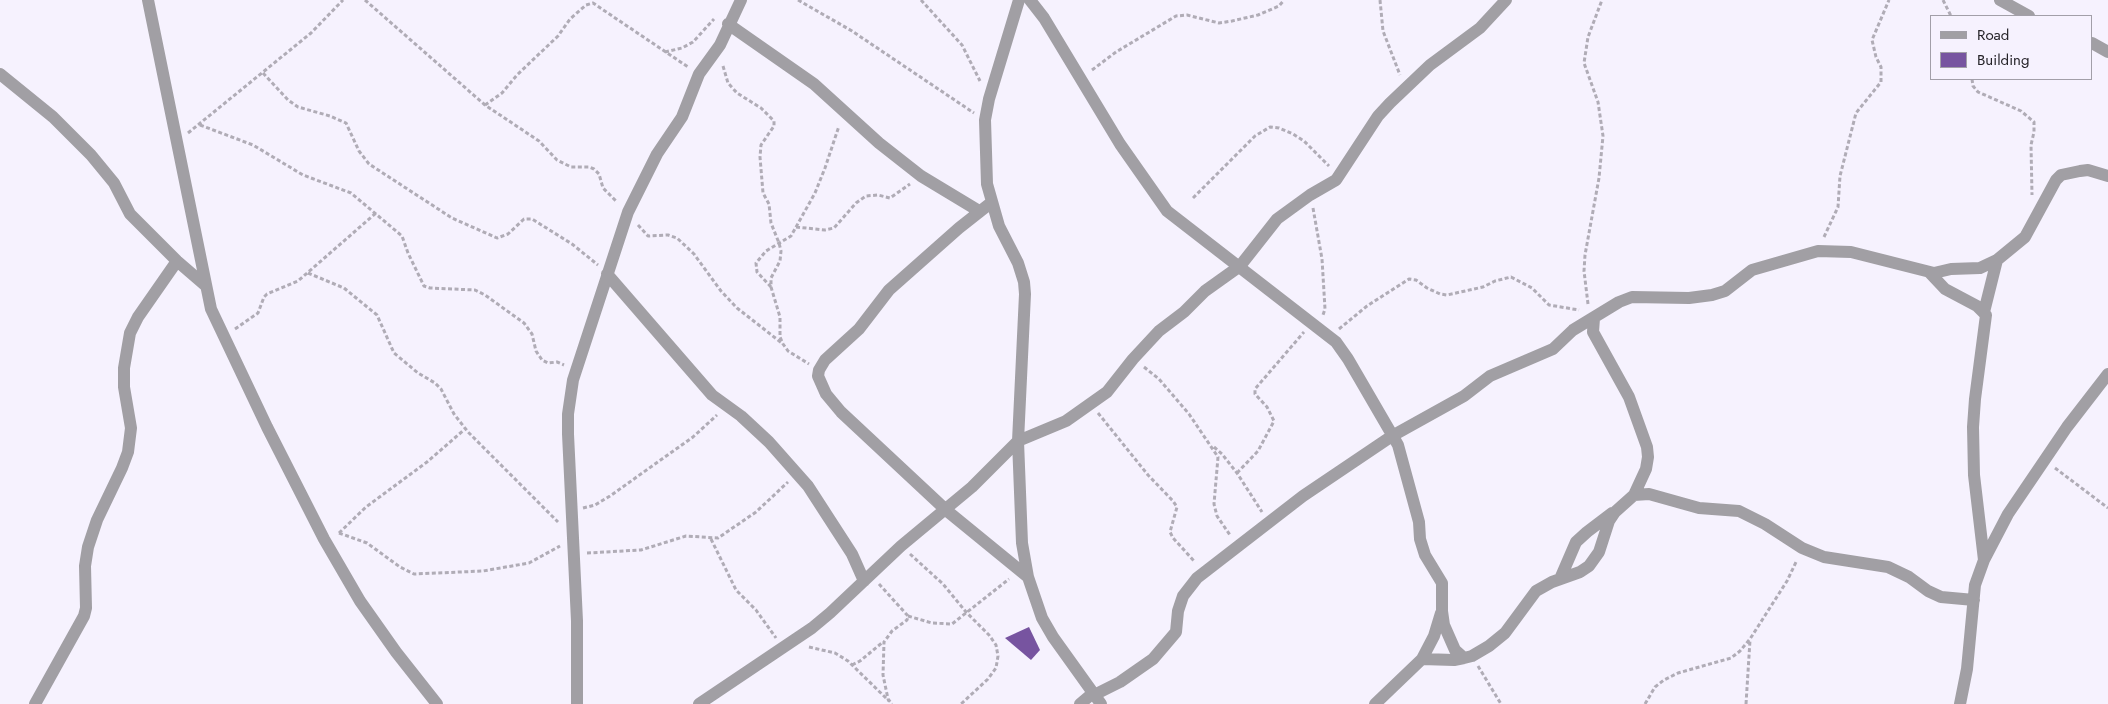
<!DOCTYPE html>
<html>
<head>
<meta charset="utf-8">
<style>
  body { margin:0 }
  #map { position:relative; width:2108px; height:704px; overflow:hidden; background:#f6f2fe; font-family:Jost,sans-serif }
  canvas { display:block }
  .legend { position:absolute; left:1930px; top:15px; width:162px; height:65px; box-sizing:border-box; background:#f6f2fe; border:1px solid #a29fa8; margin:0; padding:6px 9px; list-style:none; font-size:15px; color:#252328 }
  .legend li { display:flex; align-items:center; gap:10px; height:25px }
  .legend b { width:25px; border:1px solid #a29fa8 }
</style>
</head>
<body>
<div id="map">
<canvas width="2108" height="704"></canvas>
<ul class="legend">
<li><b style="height:6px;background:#a19fa4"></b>Road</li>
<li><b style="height:14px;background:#7754a0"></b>Building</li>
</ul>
</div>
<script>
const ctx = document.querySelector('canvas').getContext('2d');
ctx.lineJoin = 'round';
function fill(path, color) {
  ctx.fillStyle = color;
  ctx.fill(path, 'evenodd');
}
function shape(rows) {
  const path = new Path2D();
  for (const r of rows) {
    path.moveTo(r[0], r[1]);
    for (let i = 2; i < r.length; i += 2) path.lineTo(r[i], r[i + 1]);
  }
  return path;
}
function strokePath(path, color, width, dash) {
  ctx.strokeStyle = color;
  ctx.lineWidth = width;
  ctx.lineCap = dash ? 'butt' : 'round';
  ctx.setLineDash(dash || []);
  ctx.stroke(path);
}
fill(shape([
  [1029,627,1040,650,1031,660,1005,638]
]), '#7754a0');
strokePath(shape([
  [365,0,485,105,539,141,557,160,571,167,589,167,594,169,599,174,603,188,617,202],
  [798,0,852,31,974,113],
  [921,0,962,45,980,81],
  [1380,0,1383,31,1400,75],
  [1943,0,1951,16],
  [665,52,682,48,693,42,714,19],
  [723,66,728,83,737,93,761,108,774,121,774,126,761,145,760,157,763,193,769,204,771,223,779,243,781,251,780,261,771,278,771,287,780,317,780,337,783,344,788,351,809,364],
  [1092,70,1116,52,1176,16,1187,15,1219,23,1232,21,1258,15,1279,6,1284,0],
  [263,73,288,100,298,107,330,116,346,123,359,151,369,164,452,218,497,238,508,234,524,219,532,219,572,244,598,265],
  [1972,79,1973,86,1978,92,2021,111,2034,122,2034,132,2031,145,2032,195],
  [485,105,502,93,517,75,558,36,570,19,586,5,593,3,688,67],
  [200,125,253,145,303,175,351,193,402,236,408,253,424,286,430,288,475,290,485,295,524,323,532,334,536,351,542,360,548,363,557,362,564,365],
  [188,133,311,33,343,0],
  [1193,198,1255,136,1270,127,1279,128,1293,134,1304,141,1329,166],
  [1313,208,1322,259,1325,309,1323,315],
  [638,225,648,236,668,235,677,238,694,254,721,291,737,308,783,344],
  [796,227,825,230,834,228,856,203,866,196,878,195,890,198,910,184],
  [1824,237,1838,207,1840,176,1856,113,1881,82,1881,67,1876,57,1872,40,1889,0],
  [308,273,344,288,377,315,394,353,418,373,435,383,441,389,454,414,468,432,558,522],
  [771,287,757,272,756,263,766,251,791,236,815,193,825,168,839,126],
  [1588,304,1584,271,1585,255,1599,178,1603,136,1598,102,1584,63,1588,37,1602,0],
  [235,329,258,313,264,297,267,294,298,281,376,213],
  [1339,329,1367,306,1409,279,1416,280,1427,288,1440,294,1447,295,1483,287,1495,281,1511,277,1532,288,1549,305,1579,310],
  [1144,367,1159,379,1189,414,1218,457,1214,504,1217,516,1230,535],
  [1098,413,1148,475,1173,501,1177,507,1170,532,1173,538,1195,562],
  [1214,447,1222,454,1237,473,1262,512],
  [2055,468,2108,508],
  [1237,473,1258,451,1274,421,1267,407,1255,394,1255,389,1304,332],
  [583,508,595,505,610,496,693,437,717,415],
  [339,533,367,543,400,567,414,574,483,571,529,563,560,546],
  [339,533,366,507,427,462,465,429],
  [711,539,736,590,756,610,776,638],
  [587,553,641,550,686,536,718,538,756,512,788,482],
  [910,554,943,584,966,612,989,635,996,645,998,656,996,668,988,679,961,704],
  [879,584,908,616,907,620,892,631,884,642,883,675,888,699,892,704],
  [908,616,932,623,952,624,1009,579],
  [809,647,835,653,848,661,889,701],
  [852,665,860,661,883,642],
  [1478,666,1501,704],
  [1645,704,1655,687,1664,680,1678,673,1731,658,1740,651,1750,639,1787,581,1797,560],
  [1746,704,1750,640]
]), '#b0acb6', 3, [4, 2.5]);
strokePath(shape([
  [148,0,211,309,267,427,324,539,360,601,396,652,437,704],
  [1019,0,989,99,985,120,987,184,999,226,1018,263,1024,282,1025,294,1018,441,1022,543,1028,577,1042,618,1053,637,1101,704],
  [1030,0,1044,18,1120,144,1167,211,1336,342,1348,359,1398,445,1419,522,1420,539,1425,555,1442,583,1442,611,1444,625,1455,650,1464,658],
  [2000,0,2029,16],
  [728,24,814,84,879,143,921,176,979,211],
  [2092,43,2108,52],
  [0,74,53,117,91,155,114,183,130,214,177,261,206,286],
  [992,202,959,228,889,290,859,329,825,360,819,370,818,376,826,394,841,412,946,510,1028,577],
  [1929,272,1945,289,1977,306,1986,315,1975,399,1973,427,1974,475,1984,560],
  [607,274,712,395,741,416,769,442,808,486,852,554,864,581],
  [1984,312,1997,260,2025,237,2056,180,2061,175,2080,171,2088,170,2108,176],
  [1634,495,1649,494,1699,508,1739,511,1765,524,1802,548,1824,557,1888,567,1909,577,1928,591,1941,597,1974,600],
  [1560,579,1576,542,1587,532,1612,513],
  [1422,659,1434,636,1441,613],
  [1094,695,1120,682,1153,659,1176,632,1178,611,1183,596,1197,578,1303,496,1392,436,1464,396,1490,376,1553,349,1573,330,1619,302,1632,297,1689,298,1712,295,1725,291,1752,270,1818,251,1851,252,1934,273,1951,269,1980,268,1997,260],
  [35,704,84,616,86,608,85,566,88,547,97,520,122,468,128,452,131,428,124,387,124,368,130,333,138,317,177,261],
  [577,704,577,621,568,434,568,414,573,380,628,212,657,154,682,117,699,74,720,45,741,0],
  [699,704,812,628,830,613,901,546,972,487,1018,441,1066,421,1107,392,1133,359,1159,331,1184,312,1205,291,1240,266,1277,219,1310,195,1336,180,1378,116,1390,103,1430,65,1480,28,1506,0],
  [1080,704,1093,693],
  [1375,704,1422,659,1454,660,1464,658,1472,656,1489,646,1505,633,1536,591,1552,582,1580,572,1589,566,1599,552,1609,521,1615,512,1634,495,1646,469,1648,457,1647,447,1629,397,1593,332,1594,318],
  [1960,704,1967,669,1975,585,1984,560,2008,514,2067,427,2108,374]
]), '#a19fa4', 12);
</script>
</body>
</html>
